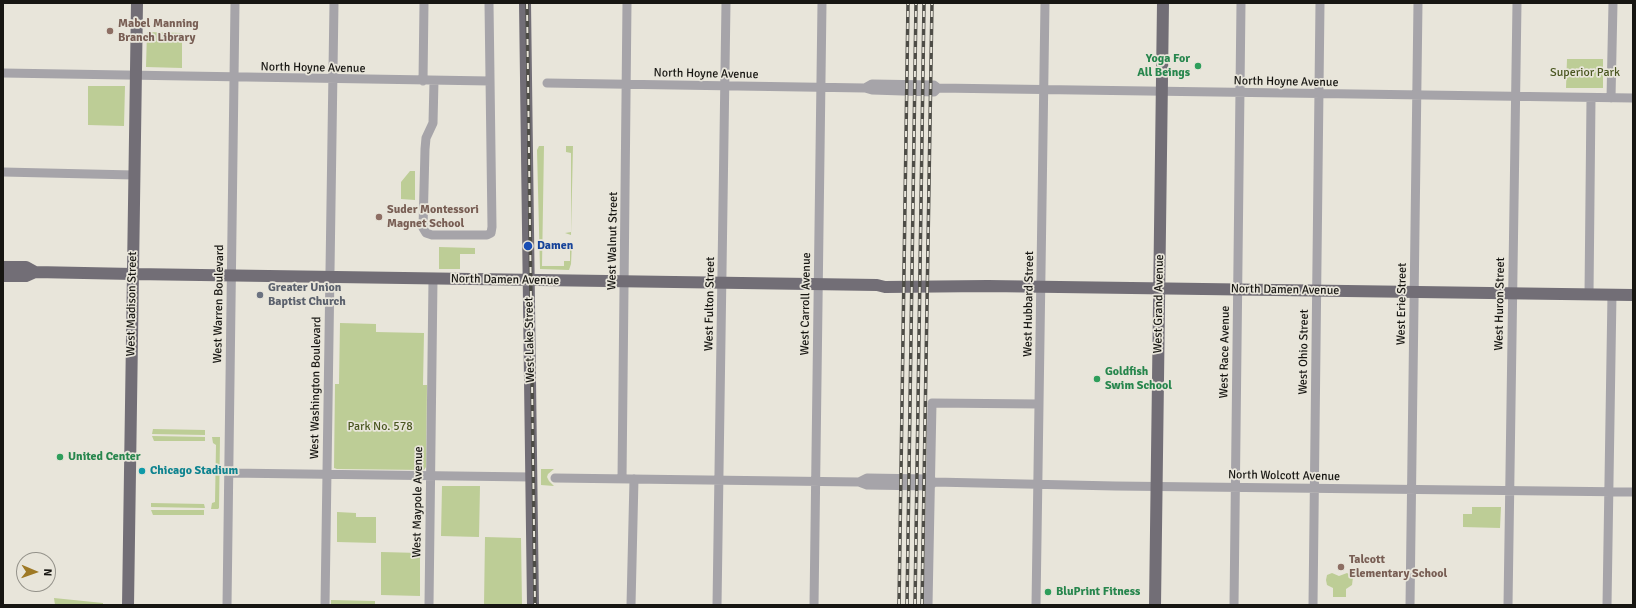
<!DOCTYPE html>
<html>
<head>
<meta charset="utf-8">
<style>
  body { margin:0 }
  #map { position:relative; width:1636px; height:608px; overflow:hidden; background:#e8e5da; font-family:Signika,sans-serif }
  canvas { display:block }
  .frame { position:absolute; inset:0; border:4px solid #171612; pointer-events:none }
  .north { position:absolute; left:16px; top:552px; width:40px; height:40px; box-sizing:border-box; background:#e8e5da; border:1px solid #94928a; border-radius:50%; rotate:92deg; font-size:11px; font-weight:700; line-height:16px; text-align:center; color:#171612 }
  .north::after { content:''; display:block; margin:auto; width:14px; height:18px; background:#9e7925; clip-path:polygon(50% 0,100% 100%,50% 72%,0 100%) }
</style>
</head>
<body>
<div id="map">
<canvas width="1636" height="608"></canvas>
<div class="frame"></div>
<div class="north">N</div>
</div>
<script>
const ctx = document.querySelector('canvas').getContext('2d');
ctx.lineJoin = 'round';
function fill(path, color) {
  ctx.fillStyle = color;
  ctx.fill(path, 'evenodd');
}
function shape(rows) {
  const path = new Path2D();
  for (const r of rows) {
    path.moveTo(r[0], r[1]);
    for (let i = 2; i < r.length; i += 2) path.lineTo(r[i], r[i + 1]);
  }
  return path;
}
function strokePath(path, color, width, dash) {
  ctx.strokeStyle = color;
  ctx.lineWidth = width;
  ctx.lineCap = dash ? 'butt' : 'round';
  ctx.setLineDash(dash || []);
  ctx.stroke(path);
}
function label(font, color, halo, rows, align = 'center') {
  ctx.font = font + ' Signika,sans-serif';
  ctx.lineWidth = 3.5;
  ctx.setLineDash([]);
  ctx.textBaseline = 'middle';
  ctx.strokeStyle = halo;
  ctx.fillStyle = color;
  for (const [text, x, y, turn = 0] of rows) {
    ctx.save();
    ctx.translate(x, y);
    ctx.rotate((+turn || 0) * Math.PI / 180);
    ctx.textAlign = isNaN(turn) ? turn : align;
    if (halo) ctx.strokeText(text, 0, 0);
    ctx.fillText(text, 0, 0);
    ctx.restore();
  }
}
fill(shape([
  [147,32,182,33,182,68,146,67],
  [1567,59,1603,59,1603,88,1566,88],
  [88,86,125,86,124,126,88,125],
  [539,146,544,146,542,266,564,266,564,261,570,261,570,245,565,243,572,242,571,264,569,270,540,269,537,150],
  [566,146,573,146,571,235,565,233,571,232,571,153,566,152],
  [410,171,415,171,415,200,401,199,401,182],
  [439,247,475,248,475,254,460,254,460,269,439,269],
  [340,323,376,324,376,332,424,333,423,385,427,385,426,467,424,470,337,469,334,468,335,384,339,384],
  [153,429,205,430,205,435,152,434],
  [152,436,205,437,205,441,154,441],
  [212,437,220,437,219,508,218,509,211,509,212,503,215,502,216,445,213,443],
  [541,469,554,469,548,474,547,477,549,481,554,486,541,485],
  [442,486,480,486,479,537,441,536],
  [151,503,204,504,205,508,151,507],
  [1472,507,1501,507,1500,528,1463,527,1463,514,1472,514],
  [151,510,204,510,204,515,153,515],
  [337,512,356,513,356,517,376,517,376,543,337,542],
  [485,537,521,538,522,605,484,605],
  [381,552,420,553,420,596,381,595],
  [1332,573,1339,576,1347,573,1353,577,1352,585,1346,589,1346,597,1333,597,1333,588,1327,585,1326,580,1327,575],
  [54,598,103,603,103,605,55,605],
  [331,600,375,601,375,605,331,605]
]), '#bdcd96');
strokePath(shape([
  [3,73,490,81],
  [423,81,424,3],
  [434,81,433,123,426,138,425,149,423,228,426,233,432,235,487,235,491,233,492,227,489,3],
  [547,83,865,88,872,90,934,92,938,88],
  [865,88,872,84,934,85,938,88,1633,98],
  [1611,98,1613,3],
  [3,172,134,175],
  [1589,294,1591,98],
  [229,473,531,477],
  [555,478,859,482,867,485,930,486,934,482],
  [622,479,627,3],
  [859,482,867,478,930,479,934,482,1115,486,1633,492],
  [227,605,235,3],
  [325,605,334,3],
  [429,605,433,279],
  [631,605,634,479],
  [717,605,726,3],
  [814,605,822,3],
  [928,605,932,403,1039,404],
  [1036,605,1045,3],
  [1234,605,1241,3],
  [1313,605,1320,3],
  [1410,605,1418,3],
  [1508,605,1517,3],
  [1607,605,1612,294]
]), '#a6a4a9', 9);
strokePath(shape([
  [525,3,533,605],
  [3,267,26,267,35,272,133,274,877,285,885,287,988,286,1633,295],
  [3,276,26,276,35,272],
  [128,605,137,3],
  [1155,605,1163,3]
]), '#726e76', 12);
const rail = shape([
  [527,3,535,605],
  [899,605,908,3],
  [907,605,916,3],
  [915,605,924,3],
  [922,605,932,3]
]);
strokePath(rail, '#4d4c46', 3.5);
strokePath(rail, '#e8e5da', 2, [6]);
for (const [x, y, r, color] of [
  [110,31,4,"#8d6e63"],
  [1198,66,4,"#2e9e5b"],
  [379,217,4,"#8d6e63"],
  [528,246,5,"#1a4fb4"],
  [260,295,4,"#6b7280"],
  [1097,379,4,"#2e9e5b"],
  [60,457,4,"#2e9e5b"],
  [142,471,4,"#0f9aa8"],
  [1341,567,4,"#8d6e63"],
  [1048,592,4,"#2e9e5b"]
]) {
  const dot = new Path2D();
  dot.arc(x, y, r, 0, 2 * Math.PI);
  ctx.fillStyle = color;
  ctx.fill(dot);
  strokePath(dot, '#e8e5da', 1.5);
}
label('bold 12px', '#785e54', '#e8e5da', [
  ["Mabel Manning",118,24],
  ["Branch Library",118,38],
  ["Suder Montessori",387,210],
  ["Magnet School",387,224],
  ["Talcott",1349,560],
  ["Elementary School",1349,574]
], 'left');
label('bold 12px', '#27864d', '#e8e5da', [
  ["Yoga For",1190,59,"right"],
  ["All Beings",1190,73,"right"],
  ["Goldfish",1105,372],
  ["Swim School",1105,386],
  ["United Center",68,457],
  ["BluPrint Fitness",1056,592]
], 'left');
label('12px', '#171612', '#e8e5da', [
  ["North Hoyne Avenue",313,68,1],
  ["North Hoyne Avenue",706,74,1],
  ["North Hoyne Avenue",1286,82,1],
  ["West Walnut Street",613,241,-89],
  ["North Damen Avenue",505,280,1],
  ["North Damen Avenue",1285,290,1],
  ["West Madison Street",132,304,-89],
  ["West Warren Boulevard",219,304,-89],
  ["West Fulton Street",710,304,-89],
  ["West Carroll Avenue",806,304,-89],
  ["West Hubbard Street",1029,304,-89],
  ["West Grand Avenue",1159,304,-89],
  ["West Erie Street",1402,304,-89],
  ["West Huron Street",1500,304,-89],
  ["West Lake Street",530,340,-91],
  ["West Race Avenue",1225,352,-89],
  ["West Ohio Street",1304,352,-89],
  ["West Washington Boulevard",316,388,-89],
  ["North Wolcott Avenue",1284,476,1],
  ["West Maypole Avenue",418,502,-89]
]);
label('12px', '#495620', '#e8e5da', [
  ["Superior Park",1585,73],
  ["Park No. 578",380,427]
]);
label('bold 12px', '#164399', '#e8e5da', [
  ["Damen",537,246]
], 'left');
label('bold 12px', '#5b616d', '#e8e5da', [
  ["Greater Union",268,288],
  ["Baptist Church",268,302]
], 'left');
label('bold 12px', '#0d838f', '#e8e5da', [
  ["Chicago Stadium",150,471]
], 'left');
</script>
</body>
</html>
